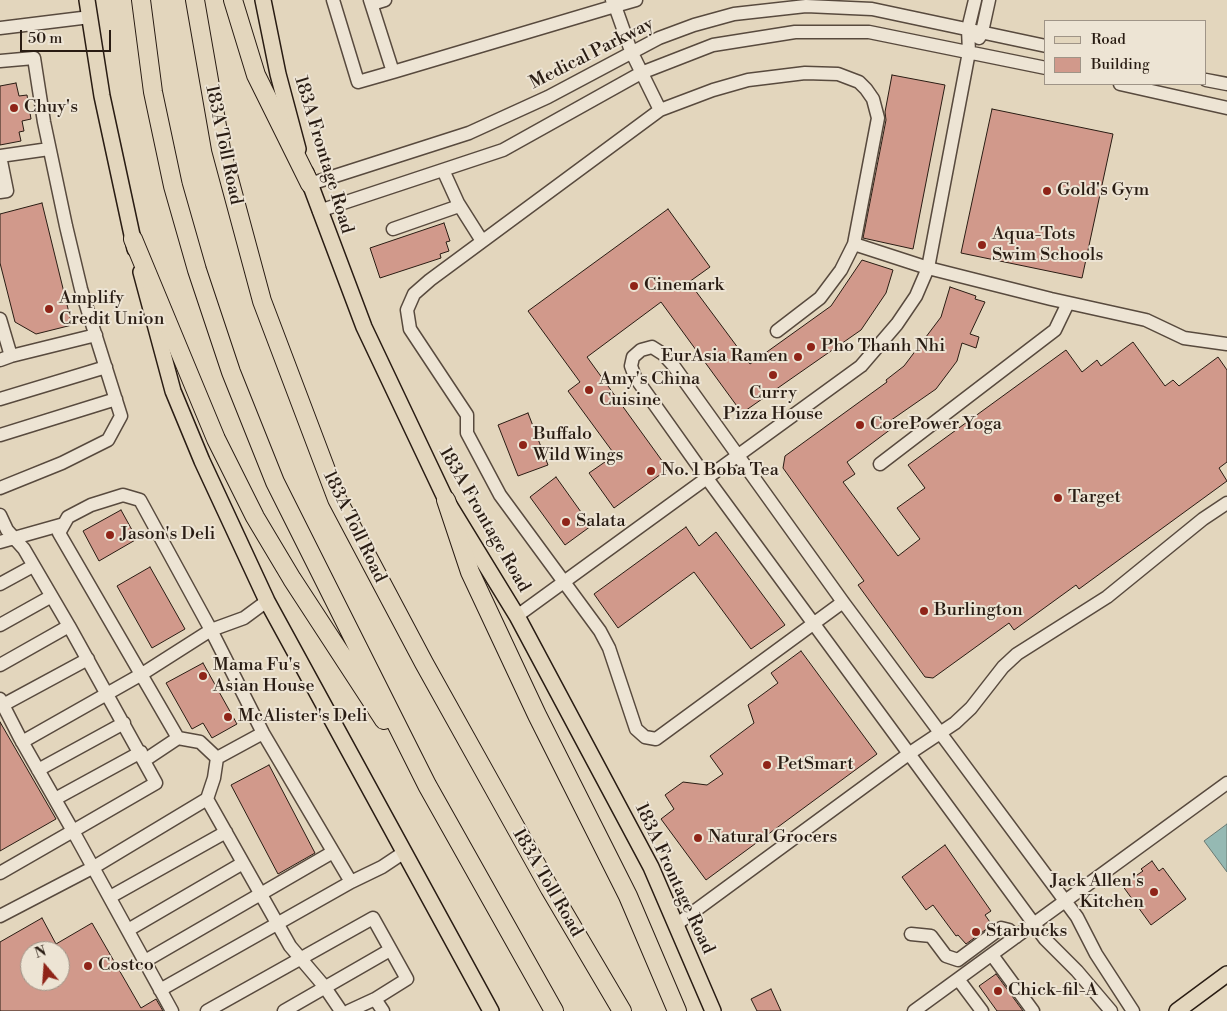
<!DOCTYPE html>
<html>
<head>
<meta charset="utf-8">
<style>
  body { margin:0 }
  #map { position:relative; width:1227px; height:1011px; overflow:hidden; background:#e3d6bd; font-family:"Libre Bodoni",serif }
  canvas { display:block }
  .legend { position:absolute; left:1044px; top:20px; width:162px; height:65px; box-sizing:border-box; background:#ede4d4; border:1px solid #9f9487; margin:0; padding:6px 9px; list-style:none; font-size:15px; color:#291c13 }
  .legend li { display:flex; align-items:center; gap:10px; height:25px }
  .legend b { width:25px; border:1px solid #9f9487 }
  .north { position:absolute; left:20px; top:941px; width:50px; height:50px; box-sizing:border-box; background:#ede4d4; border:1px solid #9f9487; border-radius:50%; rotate:342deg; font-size:14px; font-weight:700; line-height:20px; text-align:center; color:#291c13 }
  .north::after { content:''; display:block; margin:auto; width:18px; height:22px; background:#8f2418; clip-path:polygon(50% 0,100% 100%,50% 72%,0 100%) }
  .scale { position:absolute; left:20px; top:30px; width:91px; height:22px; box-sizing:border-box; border:2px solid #291c13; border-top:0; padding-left:6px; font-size:15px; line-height:18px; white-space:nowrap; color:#291c13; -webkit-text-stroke:4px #ede4d4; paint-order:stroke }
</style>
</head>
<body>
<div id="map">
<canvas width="1227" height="1011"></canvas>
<ul class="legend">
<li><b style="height:6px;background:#e3d6bd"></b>Road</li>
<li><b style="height:14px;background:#d1998b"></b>Building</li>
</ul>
<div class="north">N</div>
<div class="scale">50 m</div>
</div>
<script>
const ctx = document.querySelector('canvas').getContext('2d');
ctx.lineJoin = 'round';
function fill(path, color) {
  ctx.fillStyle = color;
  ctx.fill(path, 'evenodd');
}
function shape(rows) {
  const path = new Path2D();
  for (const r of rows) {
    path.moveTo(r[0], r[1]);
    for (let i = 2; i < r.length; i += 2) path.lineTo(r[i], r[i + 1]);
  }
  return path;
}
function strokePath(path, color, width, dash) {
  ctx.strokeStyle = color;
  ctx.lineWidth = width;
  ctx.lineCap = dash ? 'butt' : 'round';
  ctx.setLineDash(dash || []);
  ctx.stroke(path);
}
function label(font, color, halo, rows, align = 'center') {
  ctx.font = font + ' "Libre Bodoni",serif';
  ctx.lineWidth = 4;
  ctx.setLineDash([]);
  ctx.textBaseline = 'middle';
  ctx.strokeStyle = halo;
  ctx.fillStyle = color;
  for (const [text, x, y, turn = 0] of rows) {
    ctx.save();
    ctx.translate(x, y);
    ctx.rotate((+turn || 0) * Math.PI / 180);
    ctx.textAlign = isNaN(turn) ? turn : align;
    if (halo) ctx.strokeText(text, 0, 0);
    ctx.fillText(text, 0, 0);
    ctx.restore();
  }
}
const water = shape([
  [1227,824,1227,872,1204,841,1227,824]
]);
fill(water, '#95b9b3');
strokePath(water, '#6a7a73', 1);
const building = shape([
  [892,75,945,85,913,249,863,238,886,120,885,112,892,75],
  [16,83,19,96,27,95,31,119,22,121,24,131,19,132,21,141,0,145,0,86,16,83],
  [992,109,1113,134,1082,278,961,253,992,109],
  [42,203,72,325,36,334,15,322,0,263,0,214,42,203],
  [668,209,710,267,689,282,750,364,831,306,862,260,893,270,886,293,861,330,742,413,661,302,587,357,668,469,614,508,589,473,615,455,568,391,580,382,528,311,668,209],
  [444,223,450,241,446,242,449,251,440,254,441,258,380,278,370,248,444,223],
  [950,287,976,296,975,299,985,302,970,334,979,337,976,348,962,343,957,361,936,389,887,423,891,429,847,462,855,474,843,482,898,556,920,539,897,508,925,488,908,465,1066,350,1082,372,1097,360,1101,366,1133,342,1165,386,1173,380,1179,386,1218,357,1227,370,1227,462,1219,468,1227,481,1079,589,1076,585,1014,630,1009,623,933,678,925,677,858,585,864,581,783,468,785,456,887,382,886,380,904,366,941,317,950,287],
  [528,413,548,465,518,476,498,425,528,413],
  [556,477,591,526,565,545,530,497,556,477],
  [121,510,137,539,99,561,83,531,121,510],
  [686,527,699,546,716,532,785,625,751,649,694,572,618,628,594,594,686,527],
  [150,567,185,629,152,648,117,586,150,567],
  [801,651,877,754,706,880,661,819,674,809,665,795,683,782,707,785,723,774,710,756,754,723,748,705,778,683,771,673,801,651],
  [203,663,237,724,212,738,203,723,192,729,166,683,203,663],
  [0,722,56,819,0,851,0,722],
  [269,765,315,853,278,874,231,785,269,765],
  [945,845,991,911,985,915,992,925,966,944,958,935,956,936,933,905,926,910,902,877,945,845],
  [1152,861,1159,871,1163,868,1186,899,1151,925,1122,885,1143,871,1141,869,1152,861],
  [42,918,56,944,92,923,141,1008,156,999,163,1011,0,1011,0,942,42,918],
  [30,951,60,951,60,981,30,981,30,951],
  [996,974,1023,1011,997,1011,979,986,996,974],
  [771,989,781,1011,757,1011,751,999,771,989]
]);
fill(building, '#d1998b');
strokePath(building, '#291c13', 1);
const minor = shape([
  [333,0,358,82,393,72],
  [370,0,393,72,615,6,631,51,660,110],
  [612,0,615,6,636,0],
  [372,4,385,0],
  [0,28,90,17],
  [979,38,982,32,989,0],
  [0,61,34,58,44,122,66,226,81,289,121,416,108,440,62,463,0,488],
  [1206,80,1227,84],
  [1120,84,1227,108],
  [0,156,49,149],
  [443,170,458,203,482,241],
  [310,184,469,133,548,97,659,38,694,25,734,14,806,6,872,9,1046,46],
  [0,192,7,191,0,156],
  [319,211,503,150,641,73,713,45,795,32,869,32,1046,68],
  [393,229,459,206],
  [854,244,928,268,1051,299,1146,320,1184,338,1227,344],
  [0,319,11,356,0,360],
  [777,331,820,298,841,270,854,244,878,118,873,99,866,89,859,82,838,74,805,73,748,80,713,90,660,110,430,280,414,294,407,310,410,329,467,415,467,433,500,495,600,631,609,648,636,729,645,737,656,739,843,602],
  [11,356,96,335],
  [0,399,106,367],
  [0,435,116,399],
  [880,464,1055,330,1068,303],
  [0,515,7,530,24,549,69,626,156,783,73,831,172,1011],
  [0,542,64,524],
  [0,584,33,566],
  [517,616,861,366,897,324,916,296,928,268,969,52,968,29,975,0],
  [0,625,50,597],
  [0,665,69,626],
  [0,699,20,738,73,831,0,873],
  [3,705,88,659],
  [22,742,142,674,211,630,244,618,267,601],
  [217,758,263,733],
  [145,760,178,738],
  [38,770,124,723],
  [55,799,141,752],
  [110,897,226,832],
  [0,916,94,867,207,799],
  [677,924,910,753,955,723,971,708,1003,667,1017,654,1107,597,1203,519,1227,503],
  [128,930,243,863],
  [911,934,931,936,946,956,958,960,1001,928,1009,930,1016,937],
  [992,955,1033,1011],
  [145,961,333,852],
  [958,979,982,1011],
  [160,990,351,882],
  [207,1011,373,918,407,979,375,999,383,1011],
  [284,1011,390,950],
  [341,1011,324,986,290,946,207,799,214,778,217,758,200,742,178,738,59,533,68,517,91,505,123,495,140,500,211,630,263,733,351,882,382,867,403,853],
  [349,1011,375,999],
  [914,1011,1227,783],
  [1111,1011,1077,971,1045,939,706,477,635,377,631,366,633,357,641,350,652,347,663,354,673,365,843,602,1077,917,1096,954,1133,1011]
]);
const major = shape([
  [87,0,102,96,135,249],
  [263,0,278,74,298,149],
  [306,173,364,327,446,500,517,616,651,867,713,1011],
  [141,272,173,391,202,461,267,601,491,1011],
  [1177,1011,1227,974]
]);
const highway = shape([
  [141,0,153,92,173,186,197,270,231,372,275,482,427,785,554,1011],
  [195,0,221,149,262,301,337,499,424,663,550,889,622,1011],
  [233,0,256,75,310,184],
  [133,239,216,439,255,517,292,579,384,720],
  [446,500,470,572,537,715,628,896,677,1011]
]);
strokePath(minor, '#584a3e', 15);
strokePath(major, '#291c13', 18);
strokePath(highway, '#291c13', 20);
strokePath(minor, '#ede4d4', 12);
strokePath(major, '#e3d6bd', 15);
strokePath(highway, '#e3d6bd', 18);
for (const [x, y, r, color] of [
  [14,108,5,"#8f2418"],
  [1047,191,5,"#8f2418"],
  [982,245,5,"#8f2418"],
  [634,286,5,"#8f2418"],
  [49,309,5,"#8f2418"],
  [811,347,5,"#8f2418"],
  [798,357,5,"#8f2418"],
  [773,375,5,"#8f2418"],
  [589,390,5,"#8f2418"],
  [860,425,5,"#8f2418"],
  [523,445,5,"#8f2418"],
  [651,471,5,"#8f2418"],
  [1058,498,5,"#8f2418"],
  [566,522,5,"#8f2418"],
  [110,535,5,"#8f2418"],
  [924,611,5,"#8f2418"],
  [203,676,5,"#8f2418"],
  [228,717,5,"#8f2418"],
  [767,765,5,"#8f2418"],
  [698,838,5,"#8f2418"],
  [1154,892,5,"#8f2418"],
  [976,932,5,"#8f2418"],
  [88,966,5,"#8f2418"],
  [998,991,5,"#8f2418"]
]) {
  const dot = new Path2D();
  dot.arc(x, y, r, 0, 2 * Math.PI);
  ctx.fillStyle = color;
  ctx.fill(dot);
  strokePath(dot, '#ede4d4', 2);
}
label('18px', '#291c13', '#ede4d4', [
  ["Medical Parkway",592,54,-27],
  ["183A Toll Road",223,145,78],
  ["183A Frontage Road",323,155,73],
  ["183A Frontage Road",484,520,60],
  ["183A Toll Road",354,527,64],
  ["183A Frontage Road",674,879,65],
  ["183A Toll Road",547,883,60]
]);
label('18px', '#291c13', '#ede4d4', [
  ["Chuy's",24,108],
  ["Gold's Gym",1057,191],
  ["Aqua-Tots",992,235],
  ["Swim Schools",992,256],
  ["Cinemark",644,286],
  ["Amplify",59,299],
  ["Credit Union",59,320],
  ["Pho Thanh Nhi",821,347],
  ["EurAsia Ramen",788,357,"right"],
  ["Amy's China",599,380],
  ["Cuisine",599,401],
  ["Curry",773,394,"center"],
  ["Pizza House",773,415,"center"],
  ["CorePower Yoga",870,425],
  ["Buffalo",533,435],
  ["Wild Wings",533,456],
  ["No. 1 Boba Tea",661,471],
  ["Target",1068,498],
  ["Salata",576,522],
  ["Jason's Deli",120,535],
  ["Burlington",934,611],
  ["Mama Fu's",213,666],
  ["Asian House",213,687],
  ["McAlister's Deli",238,717],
  ["PetSmart",777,765],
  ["Natural Grocers",708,838],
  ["Jack Allen's",1144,882,"right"],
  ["Kitchen",1144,903,"right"],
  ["Starbucks",986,932],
  ["Costco",98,966],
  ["Chick-fil-A",1008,991]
], 'left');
</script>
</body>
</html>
